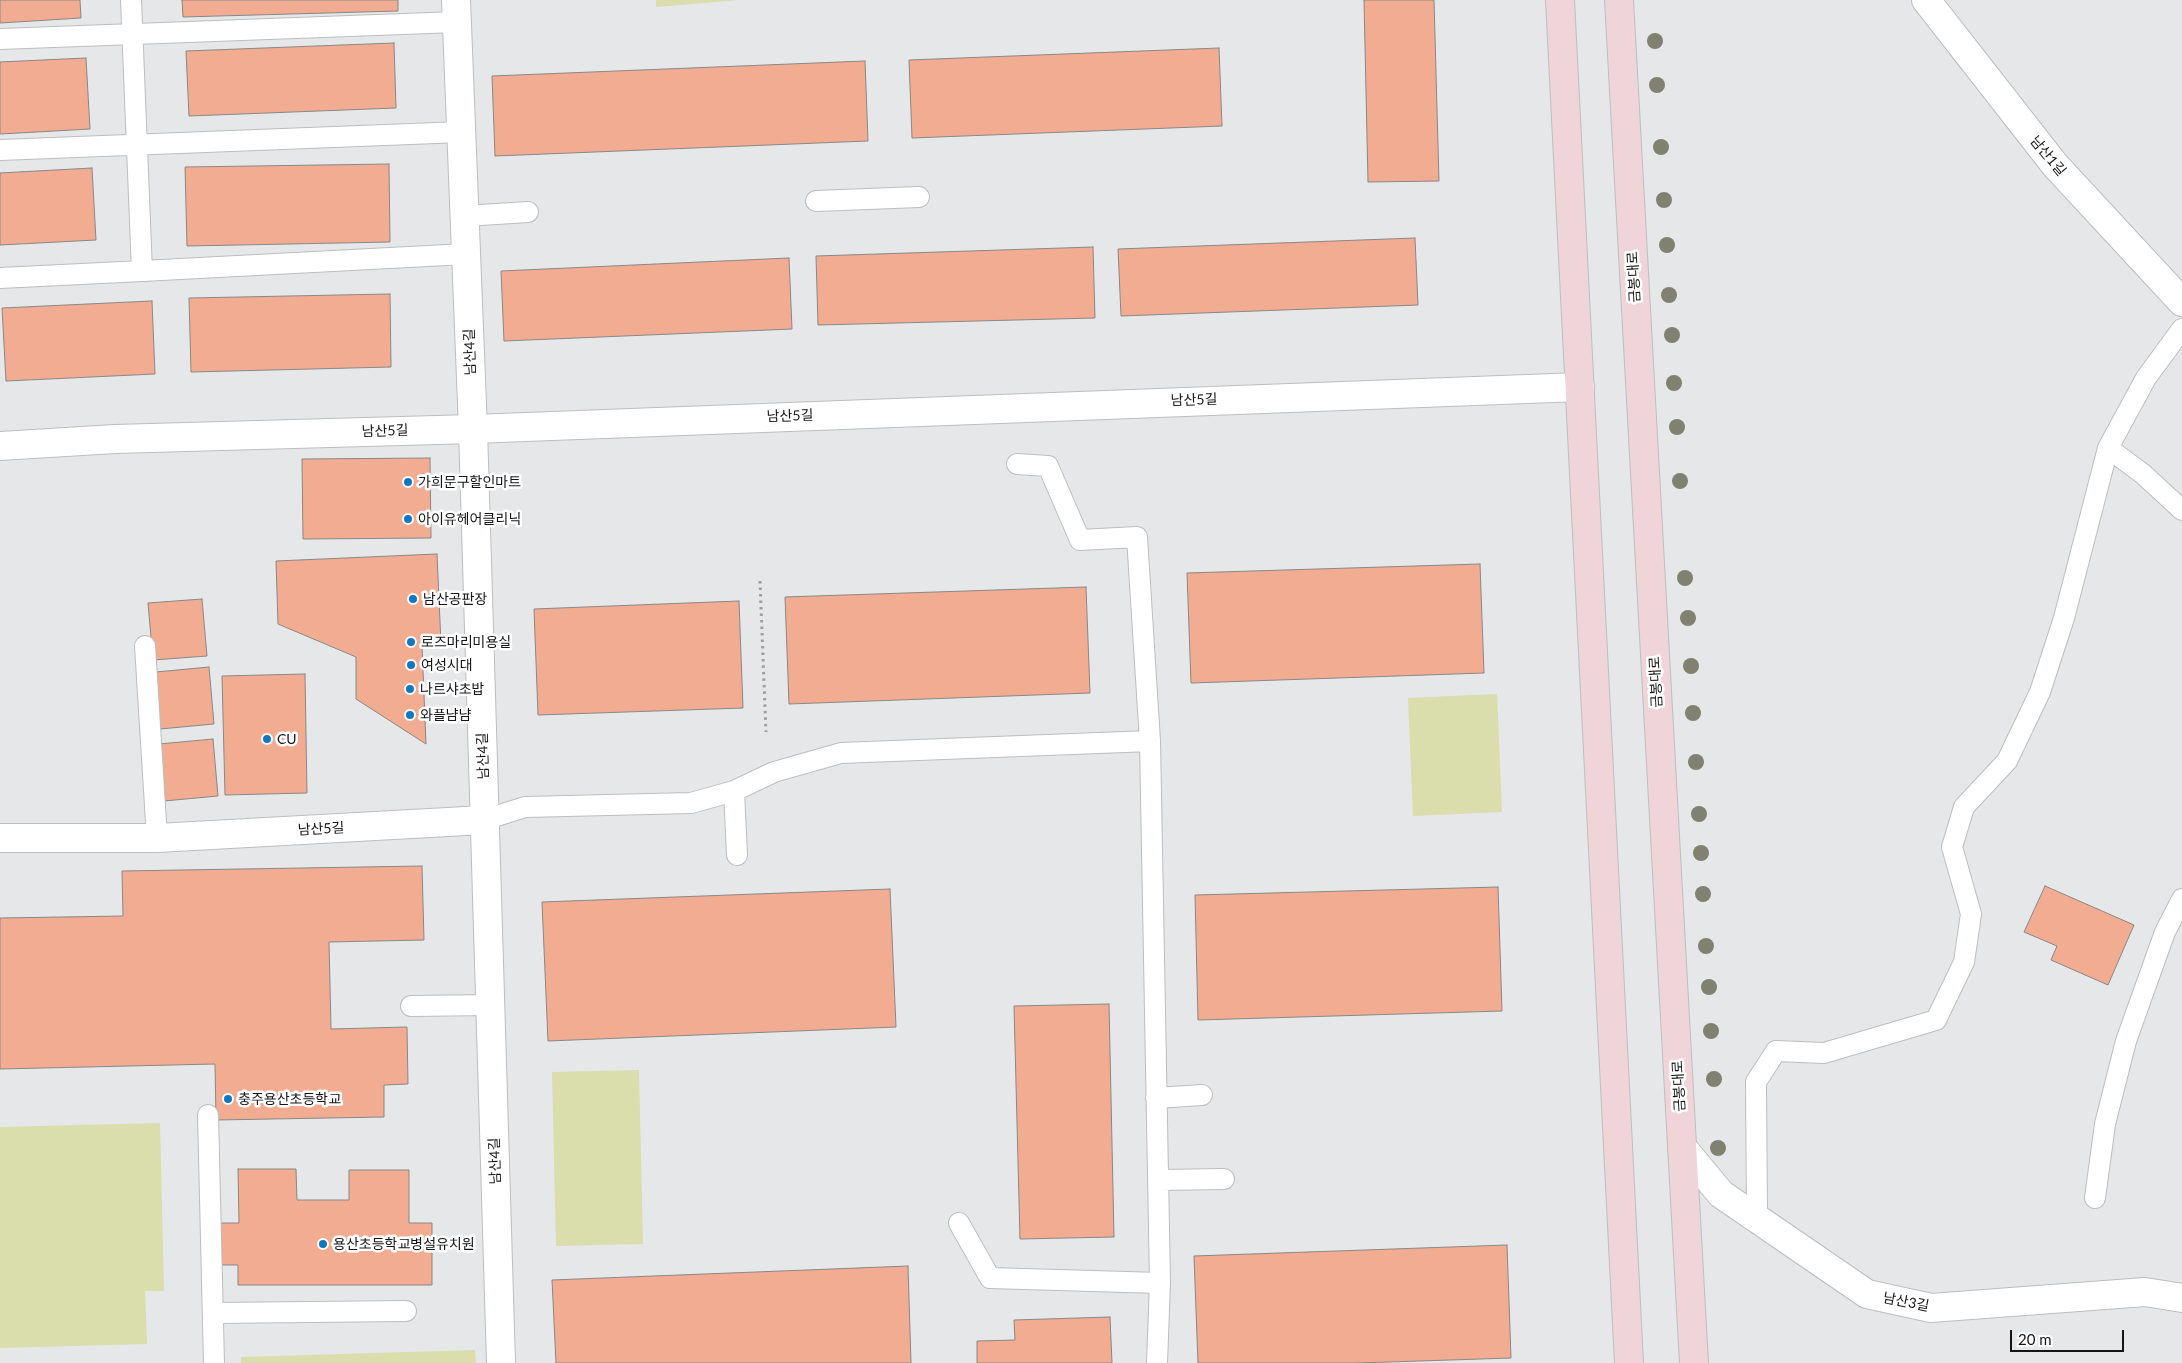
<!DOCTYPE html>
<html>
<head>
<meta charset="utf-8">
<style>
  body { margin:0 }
  #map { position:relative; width:2182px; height:1363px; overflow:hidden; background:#e6e7e8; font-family:Lato,sans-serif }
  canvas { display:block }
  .scale { position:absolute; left:2010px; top:1330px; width:114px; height:22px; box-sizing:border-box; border:2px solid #151516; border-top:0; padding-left:6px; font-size:15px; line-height:18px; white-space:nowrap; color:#151516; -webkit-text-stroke:4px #fff; paint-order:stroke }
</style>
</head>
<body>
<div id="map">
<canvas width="2182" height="1363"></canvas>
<div class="scale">20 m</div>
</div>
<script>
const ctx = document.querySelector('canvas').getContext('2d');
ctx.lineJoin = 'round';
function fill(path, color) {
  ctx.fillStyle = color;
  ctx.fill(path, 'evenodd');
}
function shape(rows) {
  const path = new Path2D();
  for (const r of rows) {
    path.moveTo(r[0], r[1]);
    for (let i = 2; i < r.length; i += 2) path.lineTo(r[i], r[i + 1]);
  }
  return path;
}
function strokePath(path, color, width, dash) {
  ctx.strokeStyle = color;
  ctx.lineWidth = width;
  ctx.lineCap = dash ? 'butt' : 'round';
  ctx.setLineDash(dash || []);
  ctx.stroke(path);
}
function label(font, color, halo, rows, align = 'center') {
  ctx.font = font + ' Lato,"Noto Sans KR",sans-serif';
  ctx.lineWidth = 5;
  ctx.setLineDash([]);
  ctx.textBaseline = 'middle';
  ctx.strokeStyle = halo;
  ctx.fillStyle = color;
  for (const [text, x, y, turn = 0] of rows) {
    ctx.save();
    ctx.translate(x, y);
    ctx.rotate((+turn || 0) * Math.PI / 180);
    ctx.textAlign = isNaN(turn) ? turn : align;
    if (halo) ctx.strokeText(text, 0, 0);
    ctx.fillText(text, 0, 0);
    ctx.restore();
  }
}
fill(shape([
  [656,0,739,0,656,7],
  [1497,694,1502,812,1413,816,1408,698],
  [639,1070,643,1244,556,1246,552,1072],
  [160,1123,164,1291,145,1291,147,1344,0,1348,0,1127],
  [475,1350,476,1363,241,1363,241,1357]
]), '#daddac');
const building = shape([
  [0,0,80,0,81,18,0,23,0,0],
  [182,0,398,0,398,11,183,17,182,0],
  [1364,0,1434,0,1439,181,1368,182,1364,0],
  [394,43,396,108,189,116,186,51,394,43],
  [1219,48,1222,126,912,138,909,60,1219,48],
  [86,58,90,129,0,134,0,62,86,58],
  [865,61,868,141,495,156,492,76,865,61],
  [389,164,390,242,187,246,185,167,389,164],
  [92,168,96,240,0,245,0,173,92,168],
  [1415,238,1418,305,1121,316,1118,249,1415,238],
  [1093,247,1095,318,818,325,816,256,1093,247],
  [789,258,792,329,504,341,501,271,789,258],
  [390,294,391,367,191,372,189,298,390,294],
  [152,301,155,374,6,381,2,308,152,301],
  [430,458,431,538,303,539,302,459,430,458],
  [437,554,441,644,422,645,426,744,356,699,356,657,278,624,276,561,437,554],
  [1480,564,1484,673,1191,683,1187,573,1480,564],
  [1086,587,1090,693,789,704,785,597,1086,587],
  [202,599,207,656,153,660,148,603,202,599],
  [739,601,743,708,538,715,534,609,739,601],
  [209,667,214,724,160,729,156,672,209,667],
  [305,674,307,793,225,795,222,676,305,674],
  [213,739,218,796,164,801,159,744,213,739],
  [422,866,424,940,329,942,331,1029,407,1027,408,1084,384,1085,384,1117,216,1120,215,1064,0,1069,0,918,123,916,122,871,422,866],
  [2045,886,2134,925,2108,985,2051,960,2057,946,2024,932,2045,886],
  [1498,887,1502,1011,1198,1020,1195,895,1498,887],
  [890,889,896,1027,548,1041,542,902,890,889],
  [1109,1004,1114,1237,1020,1239,1014,1006,1109,1004],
  [238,1169,296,1169,297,1200,349,1200,349,1170,409,1170,409,1223,432,1223,432,1285,238,1285,238,1265,214,1265,214,1223,239,1223,238,1169],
  [1507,1245,1511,1358,1358,1363,1198,1363,1194,1256,1507,1245],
  [908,1266,911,1363,556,1363,552,1280,908,1266],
  [1110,1317,1112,1363,977,1363,977,1341,1015,1340,1014,1320,1110,1317]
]);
fill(building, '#f2ac92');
strokePath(building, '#898787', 1);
const lane = shape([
  [0,39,457,22],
  [0,150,462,132],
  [816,201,919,197],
  [465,216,528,212],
  [142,271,466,254],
  [0,278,142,271,131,0],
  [2108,448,2143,474,2182,510],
  [1017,464,1048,466,1080,540,1137,537,1150,741,1160,1283],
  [145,646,157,838],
  [734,791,737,855],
  [484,820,525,807,691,803,734,791,774,772,841,753,1150,741],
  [411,1006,490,1005],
  [1156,1098,1202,1095],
  [208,1115,214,1363],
  [1158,1180,1224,1179],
  [2095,1198,2105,1124,2126,1041,2165,932,2182,899],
  [1757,1219,1756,1082,1776,1051,1824,1053,1936,1020,1964,962,1971,914,1952,847,1964,807,2007,761,2040,692,2064,618,2108,448,2146,378,2182,329],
  [959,1223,990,1278,1160,1283,1157,1363],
  [213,1313,406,1311]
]);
const street = shape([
  [456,0,473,429,501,1363],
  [1926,0,2055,165,2182,302],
  [0,446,115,439,473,429,1580,387],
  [0,838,157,838,484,820],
  [1682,1147,1721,1194,1867,1294,1931,1308,2145,1292,2182,1298]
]);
const secondary = shape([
  [1560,0,1629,1363],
  [1619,0,1694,1363]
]);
strokePath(lane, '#bdbebf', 22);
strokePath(street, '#bdbebf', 30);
strokePath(secondary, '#bdbebf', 30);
strokePath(shape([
  [760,581,766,732]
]), '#9d9e9f', 3, [2.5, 4]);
strokePath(lane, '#fff', 20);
strokePath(street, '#fff', 28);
strokePath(secondary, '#efd4da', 28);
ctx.fillStyle = '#808170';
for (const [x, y] of [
  [1655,41],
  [1657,85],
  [1661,147],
  [1664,200],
  [1667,245],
  [1669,295],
  [1672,335],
  [1674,383],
  [1677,427],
  [1680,481],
  [1685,578],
  [1688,618],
  [1691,666],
  [1693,713],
  [1696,762],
  [1699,814],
  [1701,853],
  [1703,894],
  [1706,946],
  [1709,987],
  [1711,1031],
  [1714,1079],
  [1718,1148]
]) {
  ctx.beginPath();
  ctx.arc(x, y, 8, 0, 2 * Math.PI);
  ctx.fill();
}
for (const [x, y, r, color] of [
  [408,482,5,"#1177c3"],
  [408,519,5,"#1177c3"],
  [413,599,5,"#1177c3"],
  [411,642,5,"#1177c3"],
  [411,665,5,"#1177c3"],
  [410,689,5,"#1177c3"],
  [410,715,5,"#1177c3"],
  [267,739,5,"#1177c3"],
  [228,1099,5,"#1177c3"],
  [323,1244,5,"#1177c3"]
]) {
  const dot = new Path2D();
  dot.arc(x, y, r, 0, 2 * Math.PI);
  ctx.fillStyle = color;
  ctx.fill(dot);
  strokePath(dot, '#fff', 2);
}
label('14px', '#151516', '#fff', [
  ["남산1길",2048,156,50],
  ["금봉대로",1634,277,-93],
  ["남산4길",470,352,-92],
  ["남산5길",1194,400,-2],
  ["남산5길",790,416,-2],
  ["남산5길",385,431,-2],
  ["금봉대로",1656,682,-93],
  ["남산4길",483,756,-92],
  ["남산5길",321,829,-3],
  ["금봉대로",1679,1086,-93],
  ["남산4길",495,1161,-92],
  ["남산3길",1906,1302,11]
]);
label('14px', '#151516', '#fff', [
  ["가희문구할인마트",418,482],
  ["아이유헤어클리닉",418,519],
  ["남산공판장",423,599],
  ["로즈마리미용실",421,642],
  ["여성시대",421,665],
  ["나르샤초밥",420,689],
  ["와플냠냠",420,715],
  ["CU",277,739],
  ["충주용산초등학교",238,1099],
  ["용산초등학교병설유치원",333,1244]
], 'left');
</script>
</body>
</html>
